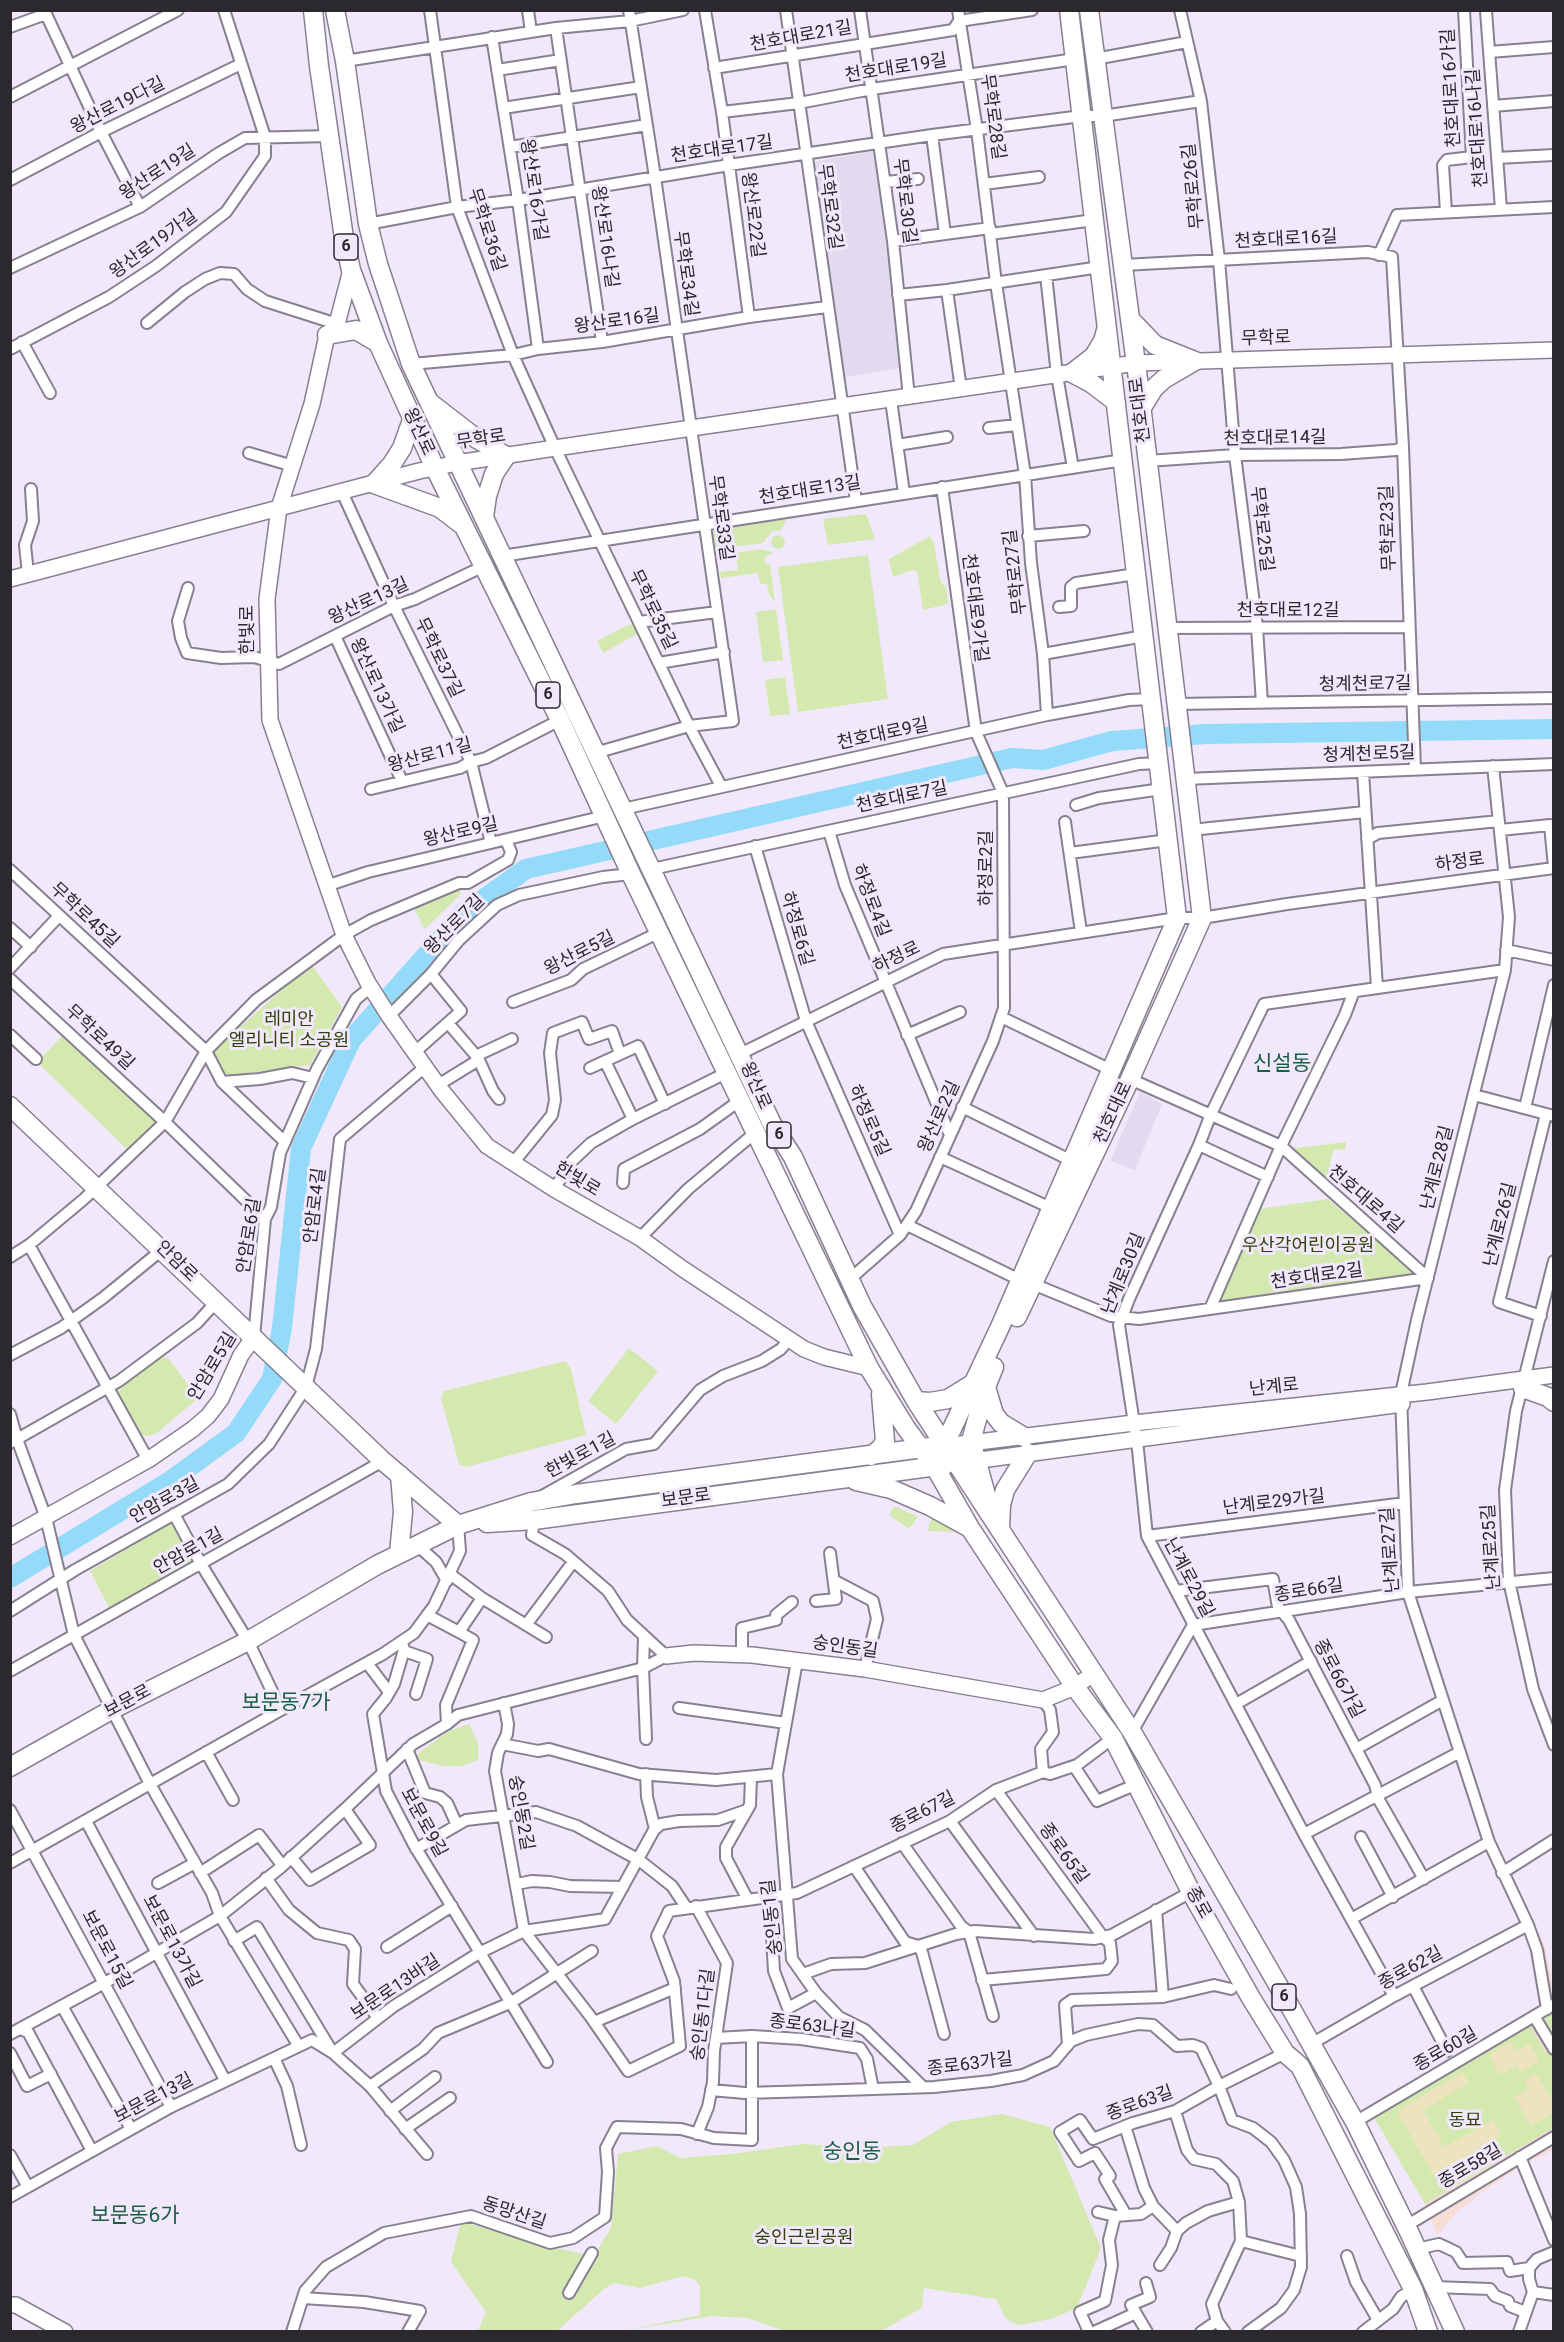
<!DOCTYPE html>
<html>
<head>
<meta charset="utf-8">
<style>
  body { margin:0 }
  #map { position:relative; width:1564px; height:2342px; overflow:hidden; background:#f1e9fb; font-family:Roboto,sans-serif }
  canvas { display:block }
  .frame { position:absolute; inset:0; border:12px solid #2b282e; pointer-events:none }
</style>
</head>
<body>
<div id="map">
<canvas width="1564" height="2342"></canvas>
<div class="frame"></div>
</div>
<script>
const ctx = document.querySelector('canvas').getContext('2d');
ctx.lineJoin = 'round';
function fill(path, color) {
  ctx.fillStyle = color;
  ctx.fill(path, 'evenodd');
}
function shape(rows) {
  const path = new Path2D();
  for (const r of rows) {
    if (r.length === 3) {
      path.moveTo(r[0] + r[2], r[1]);
      path.arc(r[0], r[1], r[2], 0, 2 * Math.PI);
      continue;
    }
    path.moveTo(r[0], r[1]);
    for (let i = 2; i < r.length; i += 2) path.lineTo(r[i], r[i + 1]);
  }
  return path;
}
function strokePath(path, color, width, dash) {
  ctx.strokeStyle = color;
  ctx.lineWidth = width;
  ctx.lineCap = dash ? 'butt' : 'round';
  ctx.setLineDash(dash || []);
  ctx.stroke(path);
}
function label(font, color, halo, rows, align = 'center') {
  ctx.font = font + ' Roboto,"Noto Sans KR",sans-serif';
  ctx.lineWidth = 6;
  ctx.setLineDash([]);
  ctx.textBaseline = 'middle';
  ctx.strokeStyle = halo;
  ctx.fillStyle = color;
  for (const [text, x, y, turn = 0] of rows) {
    ctx.save();
    ctx.translate(x, y);
    ctx.rotate((+turn || 0) * Math.PI / 180);
    ctx.textAlign = isNaN(turn) ? turn : align;
    if (halo) ctx.strokeText(text, 0, 0);
    ctx.fillText(text, 0, 0);
    ctx.restore();
  }
}
fill(shape([
  [1540,1933,1546,1951,1553,1990,1553,2057,1550,2050,1545,2053,1506,2028,1541,2005,1537,1960,1529,1936],
  [1553,2128,1553,2150,1523,2165,1480,2194,1458,2211,1437,2235,1425,2204]
]), '#f6ddd5');
fill(shape([
  [875,151,901,368,844,377,812,162],
  [1140,1092,1162,1104,1135,1170,1110,1161]
]), '#e2dbf0');
fill(shape([
  [866,514,875,539,828,545,823,519],
  [782,519,786,521,781,530,772,531,763,543,715,549,712,529],
  [778,542,7],
  [930,536,934,544,941,583,946,587,948,604,923,610,917,571,912,570,893,577,889,559],
  [760,549,772,552,772,554,766,556,764,560,766,564,770,564,775,603,769,594,767,584,760,584,758,573,721,578,720,572,738,570,735,553],
  [868,555,888,699,798,712,778,567],
  [776,609,783,660,763,662,756,612],
  [633,624,638,630,637,634,603,653,597,641,628,625],
  [785,677,790,714,770,716,765,680],
  [459,883,461,894,425,929,411,903],
  [311,964,342,1007,310,1065,226,1076,213,1051],
  [64,1034,155,1122,128,1150,37,1062],
  [1346,1142,1345,1150,1335,1149,1333,1151,1328,1172,1331,1177,1330,1182,1293,1153,1296,1148],
  [1328,1199,1418,1275,1220,1303,1259,1209],
  [629,1348,658,1371,616,1424,588,1401],
  [160,1356,169,1359,196,1395,196,1400,156,1434,147,1436,141,1434,117,1395,122,1386],
  [561,1362,566,1362,571,1369,586,1435,466,1467,459,1464,441,1398,444,1391],
  [894,1506,918,1517,909,1529,889,1515],
  [933,1515,964,1535,959,1532,927,1531],
  [171,1523,195,1561,110,1610,90,1571],
  [469,1724,478,1743,478,1760,462,1766,443,1766,419,1760,417,1756,420,1752,449,1731],
  [1552,2008,1554,2012,1553,2044,1538,2017],
  [1529,2024,1545,2052,1550,2050,1553,2057,1553,2128,1425,2204,1373,2116],
  [1002,2114,1050,2127,1101,2248,1077,2308,1051,2319,1019,2325,1006,2319,996,2299,924,2288,922,2308,879,2332,784,2331,748,2318,712,2316,622,2331,700,2315,700,2286,695,2280,683,2276,640,2288,614,2283,604,2289,557,2331,478,2331,486,2312,451,2262,461,2221,536,2244,594,2256,611,2228,618,2154,657,2146,680,2158,732,2154,803,2144,863,2148,913,2145,951,2122]
]), '#d3e9af');
fill(shape([
  [1511,2042,1516,2051,1529,2043,1540,2061,1520,2072,1516,2066,1500,2075,1488,2055],
  [1463,2072,1469,2083,1423,2110,1444,2147,1493,2120,1502,2135,1433,2175,1397,2111],
  [1536,2073,1553,2102,1553,2113,1531,2126,1514,2097,1528,2088,1524,2080]
]), '#ede3be');
strokePath(shape([
  [10,1578,170,1481,236,1433,272,1379,282,1328,301,1148,351,1040,464,913,526,869,1012,758,1043,760,1112,741,1206,734,1554,729]
]), '#93dbf9', 20);
const street = shape([
  [430,10,457,207,513,355,555,448,689,726,721,786],
  [528,10,531,32],
  [705,10,722,112,749,317],
  [786,10,856,501],
  [860,10,893,241,909,397],
  [958,10,977,130,996,283,1025,475,1031,563,1043,654,1047,715],
  [1180,10,1201,101,1219,260,1235,455,1257,627,1262,703],
  [1486,11,1501,209],
  [10,27,46,14,101,132,140,207],
  [556,28,602,342],
  [492,37,518,200,538,349],
  [1489,52,1554,47],
  [1095,59,1187,42],
  [345,61,556,28,630,21,683,10],
  [714,68,953,30,959,21,1032,10],
  [497,70,561,60],
  [10,97,178,10],
  [1493,106,1554,101],
  [503,108,641,87],
  [722,112,799,103,872,89,1075,59],
  [932,135,945,234],
  [510,147,647,125],
  [1497,158,1554,155],
  [10,180,101,132,241,64],
  [885,182,918,179],
  [984,184,1039,177],
  [1446,212,1443,165,1447,160,1472,157,1464,10],
  [368,224,457,207,518,200,729,165,932,135,1082,116,1103,116,1201,101],
  [991,234,1094,220],
  [893,241,990,228],
  [1379,255,1397,215,1554,207],
  [1123,265,1368,252,1392,257,1403,447,1415,769],
  [10,268,140,207,219,153,245,138,330,136],
  [1046,275,1057,375,1073,468],
  [947,290,961,389],
  [898,295,947,290,1100,267],
  [147,323,185,292,205,279,220,273,234,274,247,289,265,301,337,324],
  [22,342,50,393],
  [10,349,109,297,156,266,226,212,265,156,265,137,224,10],
  [411,364,513,355,538,349,602,342,749,317,827,307],
  [891,400,904,493],
  [989,428,1017,425],
  [897,445,947,437],
  [249,453,293,466],
  [1147,461,1235,455,1341,454,1396,450,1403,447],
  [342,492,394,606,471,762,491,843],
  [1028,536,1084,531],
  [502,556,1123,460],
  [28,574,25,545,33,521,31,489],
  [188,588,178,621,181,638,187,653,221,658,254,657,279,664,394,606,415,599,484,566],
  [1059,607,1071,606,1071,587,1076,583,1136,574],
  [639,622,717,612],
  [1167,628,1409,627],
  [335,636,402,781],
  [1043,654,1144,636],
  [659,663,724,652],
  [1176,704,1554,698],
  [595,753,689,726,733,721,655,177,629,10],
  [1493,766,1509,917,1505,970,1417,1320,1401,1394,1408,1592,1489,1842,1528,1925,1537,1950,1547,2009],
  [1363,772,1377,987],
  [1185,779,1554,764],
  [371,789,460,768,471,762,486,758,560,720],
  [1076,805,1099,798,1162,789],
  [623,809,1047,715,1129,700,1151,699],
  [1065,822,1081,932],
  [1191,830,1365,812],
  [1500,830,1550,825,1554,867],
  [829,831,845,885,950,1135],
  [1367,839,1378,833,1499,821],
  [755,846,806,1021,900,1235],
  [1070,853,1168,840],
  [652,869,1139,764,1159,763],
  [10,870,206,1051,222,1082,285,1142],
  [326,886,368,872,605,816],
  [10,928,31,947],
  [1506,950,1554,960],
  [10,968,59,916],
  [10,979,165,1122,265,1219],
  [513,1002,571,980,583,969,660,932],
  [389,1016,431,974,459,940,497,905,519,895,603,877,631,874],
  [1001,1017,1111,1070],
  [448,1023,478,1058,493,1091,499,1099],
  [10,1035,36,1059],
  [907,1035,960,1012],
  [415,1052,461,1011,431,974],
  [740,1054,943,954,1177,918,1202,918,1287,904,1554,868],
  [605,1061,633,1119],
  [590,1068,638,1046,665,1104],
  [1130,1079,1281,1146,1428,1278],
  [222,1082,260,1079,292,1073,313,1078],
  [438,1085,477,1061,480,1054,512,1039],
  [1474,1095,1554,1116],
  [962,1107,1072,1161],
  [1525,1108,1554,985],
  [1199,1145,1268,1177],
  [940,1157,1051,1208],
  [513,1163,552,1115,555,1100,550,1053,553,1033,582,1022,589,1039,612,1031,620,1054],
  [623,1183,624,1169,700,1129,742,1099],
  [554,1189,573,1160,591,1143,633,1119,728,1072],
  [907,1225,1020,1280],
  [640,1238,688,1189,756,1132],
  [29,1245,148,1460],
  [10,1257,29,1245,84,1199,165,1122,206,1051,256,1000,344,935,371,920,459,883,468,883,508,860,511,852,506,840],
  [1554,1261,1516,1411,1505,1490,1509,1581,1533,1689,1554,1745],
  [850,1279,900,1235,916,1211,993,1041,1004,1008,1003,793,976,732,942,487],
  [1033,1284,1111,1316,1139,1319,1428,1278],
  [1210,1309,1281,1146,1345,1015,1354,991],
  [1541,1316,1499,1302,1546,1114],
  [254,1337,265,1219,271,1207,280,1153,317,1069,356,999,371,987],
  [10,1355,61,1328,103,1298,163,1249],
  [10,1414,17,1439,46,1518,74,1635,150,1784,212,1893,220,1916,298,2045],
  [10,1443,119,1381,197,1323,217,1301],
  [542,1496,626,1449,654,1444,700,1390,723,1376,762,1361,781,1349,789,1339],
  [174,1514,201,1564,248,1641,281,1710],
  [1147,1536,1405,1503],
  [417,1545,436,1562,447,1581],
  [450,1574,482,1598,546,1637],
  [835,1581,873,1601,877,1619,865,1669],
  [1176,1591,1273,1579,1278,1607,1289,1620,1375,1785,1379,1800,1424,1879],
  [816,1601,836,1599,830,1553],
  [10,1611,75,1570,228,1484,269,1444,306,1387,316,1349,340,1139,425,1067],
  [427,1615,459,1632],
  [526,1625,573,1562],
  [644,1637,643,1668,646,1739],
  [402,1642,404,1650,394,1684,386,1698,373,1714,386,1791,414,1845,547,2062],
  [404,1651,427,1659,416,1694],
  [742,1654,742,1628,776,1620,776,1615,792,1602],
  [797,1661,777,1774,792,1959,816,1993,839,2017,865,2030,923,2087],
  [367,1663,389,1692],
  [10,1671,383,1461],
  [504,1703,508,1724,507,1734,498,1753,495,1771,524,1931,590,2016,628,2071,680,2046,674,1981,657,1936,669,1911,797,1893,950,1821,996,1790,1043,1772,1050,1774,1077,1765,1113,1738],
  [1236,1704,1311,1661],
  [679,1708,786,1723],
  [447,1724,446,1705,473,1640,459,1632,482,1598],
  [1132,1732,1193,1625,1408,1592,1554,1578],
  [502,1744,538,1751,549,1749,639,1774,716,1780,777,1774],
  [407,1749,425,1793,440,1797,447,1803,457,1825],
  [1356,1749,1443,1700],
  [206,1752,233,1800],
  [1074,1766,1097,1801,1137,1784],
  [1043,1772,1041,1749,1053,1732,1050,1710,1043,1700],
  [646,1774,647,1797,655,1829],
  [10,1810,171,2107],
  [86,1821,225,2080],
  [950,1821,1034,1936],
  [1304,1834,1460,1752],
  [1361,1837,1393,1897],
  [902,1843,961,1926,969,1932,993,2016],
  [416,1849,466,1820,536,1812,577,1826,639,1860,672,1886,686,1907],
  [291,1857,310,1880,370,1845,345,1809],
  [10,1863,281,1710,383,1654,414,1633,434,1606,460,1551,458,1525],
  [854,1866,905,1942,918,1946,922,1952,944,2034],
  [200,1873,259,1835,282,1865],
  [1502,1873,1554,1840],
  [266,1878,289,1910,317,1933,349,1940,355,1949,353,1984,378,2018],
  [158,1883,195,1863],
  [517,1884,532,1881,550,1882,570,1886,623,1887],
  [748,1900,726,1858,726,1847,750,1805,751,1777],
  [696,1906,727,1963,714,2051,713,2082,708,2107,697,2134],
  [1156,1910,1163,1997],
  [1351,1919,1489,1842],
  [772,1937,774,1971,788,2008,816,1993],
  [234,1941,257,1927,333,2053,394,2006,479,1953,524,1931,605,1919,654,1830,661,1824,679,1821,718,1820,747,1810],
  [387,1947,452,1906],
  [803,1974,831,1964,865,1963,956,1934,975,1931,1094,1939,1112,1935,1191,1892],
  [982,1980,1106,1969,1112,1961,1110,1943,1103,1937,996,1790],
  [1413,1986,1447,2051],
  [1394,1996,1304,1834,1147,1536,1138,1450,1119,1325,1129,1299,1199,1145,1211,1114,1264,1004,1505,970],
  [62,2006,131,2129],
  [1534,2016,1554,2049],
  [594,2022,675,1988],
  [20,2029,28,2032,92,2151],
  [10,2034,108,1981,220,1916,280,1868,345,1809,413,1744,447,1724,458,1715,643,1668,666,1656,627,1620,608,1591,565,1554,532,1535,534,1520],
  [716,2038,752,2036,801,2039,860,2048,867,2059,873,2089],
  [1068,2045,1065,2005,1072,2000,1163,1997,1214,1985,1231,1989],
  [1312,2046,1318,2040,1394,1996,1528,1925],
  [10,2053,27,2086,51,2074],
  [274,2058,287,2086,301,2145],
  [370,2086,423,2049,438,2033,510,2003,592,1951],
  [711,2090,745,2093,812,2091,934,2087,991,2081,1023,2075,1054,2061,1071,2041,1086,2035,1138,2024,1153,2025,1177,2046,1193,2045,1201,2048,1219,2086,1232,2120,1253,2128,1271,2142,1284,2160,1296,2187,1300,2214,1301,2267,1294,2290,1281,2308,1248,2332],
  [390,2111,435,2077],
  [1175,2111,1187,2150,1194,2159,1216,2164,1233,2181,1239,2202,1241,2241,1212,2304,1217,2321,1225,2332],
  [1355,2122,1553,2005],
  [1125,2126,1144,2188,1153,2206,1177,2231],
  [405,2129,450,2098],
  [10,2155,28,2187],
  [1520,2157,1554,2240],
  [10,2197,171,2107,312,2040,333,2053,370,2086,427,2154],
  [1098,2212,1115,2216,1141,2214,1153,2206],
  [1126,2215,1105,2179,1110,2176,1095,2153,1079,2161,1060,2132,1080,2120,1093,2139,1133,2123,1175,2111,1219,2086,1285,2053],
  [1406,2226,1554,2137],
  [1241,2241,1301,2256],
  [1417,2249,1439,2244,1456,2252,1463,2263,1507,2262,1510,2271,1529,2268],
  [1554,2252,1537,2259,1529,2268,1529,2279,1533,2292,1554,2295],
  [1347,2256,1356,2282,1378,2320],
  [1160,2265,1171,2248,1177,2231,1186,2223,1208,2211,1239,2202],
  [1146,2283,1150,2297,1131,2305,1147,2332],
  [1434,2287,1490,2289,1495,2296,1508,2301,1510,2306,1525,2312],
  [569,2293,592,2253],
  [303,2298,364,2302,420,2311,408,2332],
  [292,2332,305,2291,326,2267,384,2233,471,2216,550,2243,573,2238,605,2217,608,2172,606,2148,617,2127,681,2129,714,2138,752,2140,752,2036],
  [1089,2332,1080,2312,1105,2301,1112,2265,1109,2240,1115,2216],
  [1094,2332,1136,2313],
  [1201,2332,1217,2321],
  [1363,2332,1393,2309,1401,2297,1413,2289],
  [1519,2332,1533,2292]
]);
const secondary = shape([
  [351,270,337,324,327,335,312,404,279,508,267,599,270,720,344,935,368,983,389,1016,442,1091,487,1146,554,1189,640,1238,683,1269,804,1349,824,1357,869,1368],
  [10,579,419,471,457,463,555,448,1136,363,1554,350],
  [945,1446,1134,1423,1427,1392,1554,1375],
  [965,1462,1402,1404],
  [10,1537,148,1460,193,1429,208,1416,221,1399,241,1355,254,1337],
  [666,1656,694,1653,752,1655,865,1669,1043,1700,1075,1687,1094,1673],
  [10,2305,16,2305,65,2332]
]);
const primary = shape([
  [313,10,319,66,344,238,351,270,378,343,435,468,560,720,631,874,869,1368,906,1428,935,1467,970,1528,1075,1687,1113,1738,1191,1892,1251,1998,1285,2053,1300,2066,1413,2289,1428,2332],
  [335,10,345,61,368,224,378,264,411,364,772,1124,793,1157,862,1306,916,1401,1132,1732,1278,1985,1355,2122,1410,2234,1455,2332],
  [1130,319,1155,345,1195,361],
  [1106,330,1103,341,1094,356,1072,373,1091,383,1116,402],
  [327,335,356,330,378,343],
  [429,402,477,439,506,456,494,474,487,496,484,517],
  [1141,409,1154,388,1164,379,1195,361],
  [412,420,402,448,392,464,374,484,440,508,461,524],
  [10,1106,383,1461,458,1525],
  [1017,1317,1130,1079,1202,918,1138,379,1089,10],
  [986,1387,994,1414,1001,1423,1024,1437],
  [1523,1388,1548,1397,1554,1402],
  [916,1401,930,1402,948,1399,974,1383],
  [971,1441,988,1502],
  [941,1452,1000,1327,1177,918,1069,10],
  [871,1456,881,1448,885,1441,881,1394],
  [958,1463,971,1441,986,1387,994,1367],
  [856,1481,891,1489,930,1506,970,1528],
  [487,1523,534,1520,945,1465],
  [1000,1529,1001,1505,1005,1490,1028,1453],
  [399,1553,403,1512,400,1475],
  [10,1767,113,1709,248,1641,377,1565,458,1525,531,1502,576,1494,930,1447]
]);
strokePath(street, '#888091', 14);
strokePath(secondary, '#888091', 18);
strokePath(primary, '#888091', 21);
strokePath(street, '#fff', 10);
strokePath(secondary, '#fff', 15);
strokePath(primary, '#fff', 18);
for (const [x, y, w] of [
  [346,247,24],
  [548,695,24],
  [779,1135,24],
  [1284,1997,24]
]) {
  const box = new Path2D();
  box.roundRect(x - w / 2, y - 13, w, 26, 4.5);
  ctx.fillStyle = '#f1e9fb';
  ctx.fill(box);
  strokePath(box, '#2b282e', 1.5);
}
label('bold 16px', '#2b282e', null, [
  ["6",346,247],
  ["6",548,695],
  ["6",779,1135],
  ["6",1284,1997]
]);
label('18px', '#2b282e', '#f1e9fb', [
  ["천호대로21길",801,37,-10],
  ["천호대로19길",896,69,-9],
  ["천호대로16가길",1452,88,-93],
  ["왕산로19다길",118,106,-27],
  ["무학로28길",992,117,82],
  ["천호대로16나길",1478,128,-94],
  ["천호대로17길",722,150,-8],
  ["왕산로19길",158,173,-33],
  ["무학로26길",1194,186,-96],
  ["왕산로16가길",533,190,82],
  ["무학로30길",904,201,83],
  ["무학로32길",829,207,82],
  ["왕산로22길",752,215,83],
  ["무학로36길",486,230,72],
  ["왕산로16나길",604,237,82],
  ["천호대로16길",1286,240,-3],
  ["왕산로19가길",154,245,-36],
  ["무학로34길",685,274,82],
  ["왕산로16길",617,322,-8],
  ["무학로",1266,339,-2],
  ["천호대로",1141,410,-97],
  ["왕산로",418,432,65],
  ["천호대로14길",1275,439,-1],
  ["무학로",481,440,-9],
  ["천호대로13길",810,491,-9],
  ["무학로33길",720,518,82],
  ["무학로23길",1389,528,-92],
  ["무학로25길",1261,529,83],
  ["무학로27길",1016,572,-97],
  ["왕산로13길",369,602,-25],
  ["천호대로9가길",974,608,83],
  ["무학로35길",652,610,64],
  ["천호대로12길",1288,611],
  ["한빛로",248,630,-90],
  ["무학로37길",438,658,64],
  ["청계천로7길",1365,685,-1],
  ["왕산로13가길",376,686,65],
  ["천호대로9길",883,735,-12],
  ["청계천로5길",1369,755,-2],
  ["왕산로11길",430,756,-15],
  ["천호대로7길",902,798,-12],
  ["왕산로9길",461,833,-13],
  ["하정로",1460,863,-8],
  ["하정로2길",987,868,-90],
  ["하정로4길",870,901,69],
  ["무학로45길",84,916,43],
  ["왕산로7길",455,925,-45],
  ["하정로6길",796,929,74],
  ["왕산로5길",580,954,-27],
  ["하정로",897,958,-26],
  ["무학로49길",99,1038,43],
  ["왕산로",755,1086,66],
  ["천호대로",1114,1113,-65],
  ["왕산로2길",940,1117,-66],
  ["하정로5길",868,1121,66],
  ["난계로28길",1438,1168,-76],
  ["한빛로",577,1180,31],
  ["천호대로4길",1365,1200,41],
  ["안암로4길",316,1206,-83],
  ["난계로26길",1501,1225,-76],
  ["안암로6길",250,1236,-81],
  ["안암로",176,1262,44],
  ["난계로30길",1124,1274,-68],
  ["천호대로2길",1317,1277,-8],
  ["안암로5길",213,1367,-59],
  ["난계로",1274,1388,-6],
  ["한빛로1길",581,1456,-28],
  ["보문로",686,1499,-8],
  ["안암로3길",165,1501,-29],
  ["난계로29가길",1274,1503,-7],
  ["난계로25길",1492,1547,-94],
  ["난계로27길",1391,1550,-94],
  ["안암로1길",189,1552,-29],
  ["난계로29길",1188,1578,62],
  ["종로66길",1309,1591,-9],
  ["숭인동길",845,1648,8],
  ["종로66가길",1338,1679,62],
  ["보문로",128,1702,-28],
  ["숭인동2길",520,1813,80],
  ["종로67길",923,1813,-27],
  ["보문로9길",423,1823,61],
  ["종로65길",1063,1854,54],
  ["종로",1198,1903,61],
  ["숭인동1길",773,1917,-96],
  ["보문로13가길",171,1942,62],
  ["보문로15길",106,1950,62],
  ["종로62길",1411,1969,-29],
  ["보문로13바길",396,1988,-34],
  ["숭인동1다길",704,2015,-83],
  ["종로63나길",812,2027,7],
  ["종로60길",1446,2050,-30],
  ["종로63가길",970,2065,-7],
  ["보문로13길",154,2099,-28],
  ["종로63길",1140,2104,-20],
  ["종로58길",1471,2167,-31],
  ["동망산길",514,2214,18]
]);
label('18px', '#314109', '#f1e9fb', [
  ["레미안",289,1020],
  ["엘리니티 소공원",289,1041],
  ["우산각어린이공원",1308,1246],
  ["동묘",1465,2121],
  ["숭인근린공원",804,2238]
]);
label('21px', '#1a5d42', '#f1e9fb', [
  ["신설동",1282,1065],
  ["보문동7가",286,1704],
  ["숭인동",852,2153],
  ["보문동6가",135,2217]
]);
</script>
</body>
</html>
